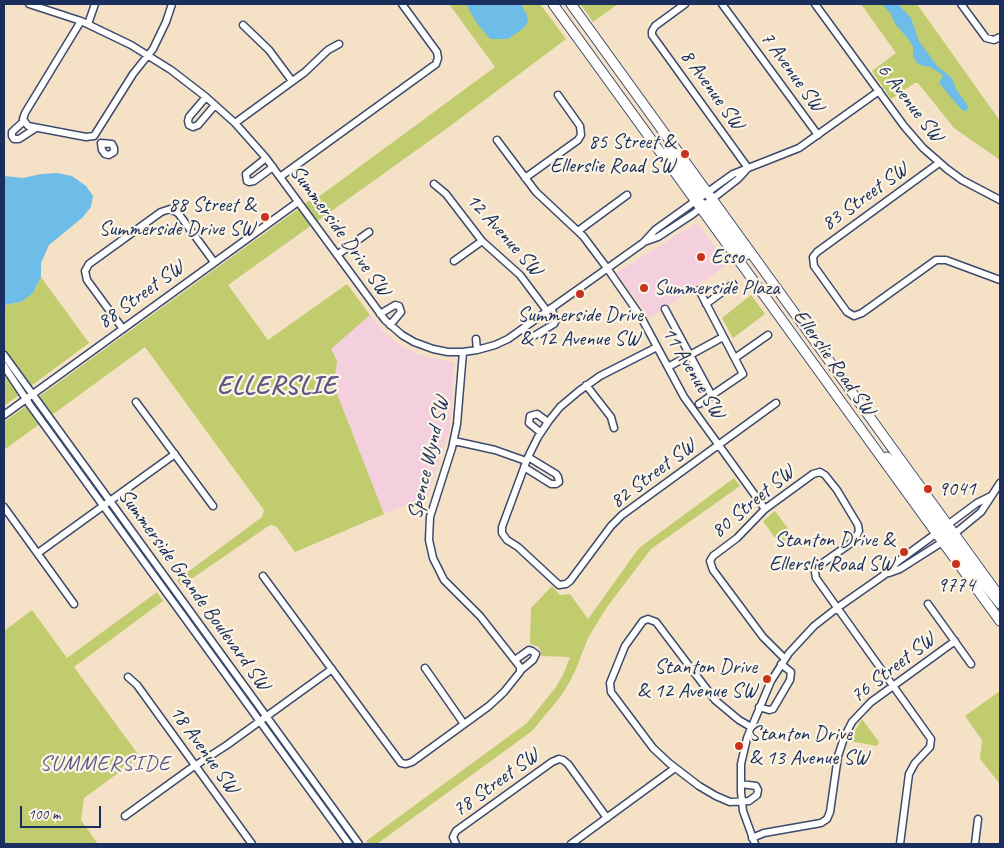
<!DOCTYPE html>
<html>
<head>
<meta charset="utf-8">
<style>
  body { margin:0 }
  #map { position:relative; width:1004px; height:848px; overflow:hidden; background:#f5e1c5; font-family:Caveat,sans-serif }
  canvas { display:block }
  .frame { position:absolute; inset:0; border:5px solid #1b2f5e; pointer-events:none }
  .scale { position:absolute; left:20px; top:806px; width:81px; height:22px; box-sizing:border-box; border:2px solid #1b2f5e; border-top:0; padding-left:6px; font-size:15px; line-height:18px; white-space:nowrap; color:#1b2f5e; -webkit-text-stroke:4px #fcf5e5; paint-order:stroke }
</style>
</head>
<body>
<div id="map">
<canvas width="1004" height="848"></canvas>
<div class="frame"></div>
<div class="scale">100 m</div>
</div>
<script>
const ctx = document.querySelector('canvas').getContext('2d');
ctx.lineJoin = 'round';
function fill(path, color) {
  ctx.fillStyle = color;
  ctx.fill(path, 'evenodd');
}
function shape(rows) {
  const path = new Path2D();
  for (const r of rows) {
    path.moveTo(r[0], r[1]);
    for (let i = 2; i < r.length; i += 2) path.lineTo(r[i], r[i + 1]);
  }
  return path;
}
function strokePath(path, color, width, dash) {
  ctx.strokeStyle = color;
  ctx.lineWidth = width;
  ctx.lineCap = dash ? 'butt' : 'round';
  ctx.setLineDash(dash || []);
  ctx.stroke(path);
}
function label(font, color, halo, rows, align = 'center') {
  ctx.font = font + ' Caveat,sans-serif';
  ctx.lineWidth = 4.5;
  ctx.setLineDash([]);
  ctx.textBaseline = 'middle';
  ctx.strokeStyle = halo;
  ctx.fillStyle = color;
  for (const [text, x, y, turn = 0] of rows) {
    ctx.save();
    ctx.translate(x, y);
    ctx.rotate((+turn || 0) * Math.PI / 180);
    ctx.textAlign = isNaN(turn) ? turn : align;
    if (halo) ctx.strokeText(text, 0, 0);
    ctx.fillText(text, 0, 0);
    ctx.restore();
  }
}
fill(shape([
  [697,223,729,264,650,318,618,274,619,271],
  [370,315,381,329,400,345,420,355,454,363,450,428,428,496,384,514,334,386,337,361,331,349]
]), '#f4cfde');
fill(shape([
  [449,4,540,4,566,39,446,129,228,285,268,340,347,284,370,315,331,349,337,361,334,386,384,514,295,552,276,526,270,525,181,586,177,580,262,517,264,510,145,347,4,450,4,422,294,212,310,200,310,202,313,201,495,67],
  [584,4,618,4,593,22,581,5],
  [861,4,917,4,1000,121,1000,160,954,128,918,83,915,83,891,99,872,71,896,53],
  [41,277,89,343,4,406,4,305,21,302,35,289],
  [751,295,765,314,733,338,722,318],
  [734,478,740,486,651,549,607,607,588,638,576,669,569,683,561,696,532,731,377,844,368,844,366,841,527,723,556,687,563,675,570,657,542,656,539,647,530,644,531,608,552,586,560,595,570,594,588,619,639,548],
  [775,511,792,534,780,545,763,521],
  [157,592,163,601,74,667,140,757,84,798,81,820,98,844,4,844,4,631,32,610,67,658],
  [1000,691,1000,784,980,759,982,740,965,716],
  [862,719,879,742,877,746,849,741]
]), '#c0cc6e');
fill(shape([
  [466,4,521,4,527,15,528,21,525,27,508,39,490,39,476,22],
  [882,4,899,5,911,18,919,41,937,66,952,78,956,89,968,106,967,111,964,111,960,108,939,83,943,75,930,67,923,66,917,63,913,56,913,47,909,40,896,25,890,13],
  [57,173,72,176,86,186,93,196,91,207,82,218,49,245,41,263,41,277,33,293,21,302,4,305,4,176,23,178,41,174]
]), '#6ebde9');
const minor = shape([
  [29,4,81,21,131,45,171,70,206,97,235,123,266,158,385,320,402,335,414,342,433,349,448,352,463,352,477,350,495,345,508,339,643,243,655,230,733,174,799,148,879,91],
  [685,4,655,26,652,31,652,35,748,168],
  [722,4,818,135],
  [815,4,904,126,923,148,947,169,962,180,1000,200],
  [961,4,986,38,994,40,1000,37],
  [81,21,25,113,23,119,28,126,86,137,94,136,133,74,153,49,166,22,172,4],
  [88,24,95,4],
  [243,25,269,50,292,81],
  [206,97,189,117,188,121,189,125,193,127,198,125,215,105],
  [24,121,12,132,12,136,14,139,19,139,36,128],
  [235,123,305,72,328,50,339,44],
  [497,140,536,192,583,236,607,268,641,317,684,397,765,509],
  [101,143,112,144,114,148,114,152,109,155,105,154,102,150,101,143],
  [266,158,246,174,247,181,249,182,254,181,273,167],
  [939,163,817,252,813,257,814,266,847,312,854,316,862,313,936,260,946,260,1000,280],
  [280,177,436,64,438,58,437,52,402,4],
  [525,178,578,140,581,135,580,126,558,95],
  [434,184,446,194,482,241,520,275,547,311],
  [578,231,627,195],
  [644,242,658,237,693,214,738,179,748,168],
  [337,255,369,232],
  [454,261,482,241],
  [699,290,743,374,699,404],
  [706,304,733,284],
  [665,309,712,396],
  [380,314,395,305,399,306,401,312,390,325],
  [123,329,87,280,85,271,89,264,161,212,170,209,178,213,214,262],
  [523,329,528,336,532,337,554,324,556,320,551,308],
  [476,339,477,350],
  [657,347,600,376,579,391,560,407,548,422,538,437,528,457,502,527,502,533,507,540,518,547,559,585,566,584,570,581,611,526,622,515,776,403],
  [4,355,359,844],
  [735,358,768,335],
  [4,366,30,405,349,844],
  [668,367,723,337],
  [586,385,611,417,614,428],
  [136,402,213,506],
  [4,415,298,202],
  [540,432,529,423,530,416,537,414,548,422],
  [454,441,495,450,526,461],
  [524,467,551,484,556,484,559,482,558,477,556,474,528,457],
  [4,507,74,604],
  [946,526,977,503,991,496],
  [953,535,981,512,1000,483],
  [38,553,175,454],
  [889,573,900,569,944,541],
  [263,576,401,763,406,764,412,762,489,706,504,692,520,672,520,667,480,616,444,580,433,558,429,540,430,517,452,448,457,424,463,352],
  [928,604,971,664],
  [785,659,763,637,713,570,710,561,713,556,737,538,765,509,813,474,820,472,825,475,837,490,858,525,859,531,854,541,817,567,815,572,816,578,931,739,930,747,915,763,909,774,900,844],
  [515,660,529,650,532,651,536,654,533,660,521,670],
  [425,668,464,724],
  [128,677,137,685,252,844],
  [759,707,769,710,773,709,790,680,791,672,781,664],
  [741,784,756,786,758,790,757,795,749,801,730,802,716,796,699,786,669,763,653,748,611,692,610,683,625,646,643,621,648,619,656,622,715,700,739,720,751,727],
  [125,816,190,769,227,745,332,669],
  [752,838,764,833,821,823,827,819,830,812,838,756,844,738,852,722,871,702,955,641],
  [456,844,453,837,456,831,552,762,559,759,563,760,568,764,607,818],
  [571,844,675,768],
  [755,844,743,811,741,792,741,764,747,738,771,681,789,653,814,626,837,608,887,573,897,562,938,532],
  [975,844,978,819]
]);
const major = shape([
  [553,4,1000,621],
  [571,4,1000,597],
  [667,152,701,194],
  [699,202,709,209,746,255],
  [887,457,905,478,942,529,946,531,955,533],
  [938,533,948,538,1000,604]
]);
strokePath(minor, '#3c4a6d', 9);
strokePath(major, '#3c4a6d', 11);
strokePath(minor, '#fff', 6);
strokePath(major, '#fff', 9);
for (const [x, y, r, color] of [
  [685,154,5,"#c8321e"],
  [265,217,5,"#c8321e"],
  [701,257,5,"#c8321e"],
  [644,288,5,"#c8321e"],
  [580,294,5,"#c8321e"],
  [928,489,5,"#c8321e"],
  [904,552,5,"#c8321e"],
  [956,564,5,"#c8321e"],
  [767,679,5,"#c8321e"],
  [739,746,5,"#c8321e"]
]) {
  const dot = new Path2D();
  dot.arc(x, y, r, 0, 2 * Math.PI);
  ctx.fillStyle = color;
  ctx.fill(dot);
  strokePath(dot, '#fcf5e5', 2);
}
label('21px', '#1b2f5e', '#fcf5e5', [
  ["7 Avenue SW",792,72,54],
  ["8 Avenue SW",712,90,54],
  ["6 Avenue SW",910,103,52],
  ["83 Street SW",865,197,-36],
  ["Summerside Drive SW",340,231,54],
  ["12 Avenue SW",504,235,48],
  ["88 Street SW",141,295,-36],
  ["Ellerslie Road SW",834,363,54],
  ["11 Avenue SW",693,373,59],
  ["Spence Wynd SW",429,458,-77],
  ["82 Street SW",653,474,-37],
  ["80 Street SW",753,502,-40],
  ["Summerside Grande Boulevard SW",194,590,54],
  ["76 Street SW",893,668,-38],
  ["18 Avenue SW",204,750,54],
  ["78 Street SW",496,783,-36]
]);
label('21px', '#1b2f5e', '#fcf5e5', [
  ["85 Street &",675,142],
  ["Ellerslie Road SW",675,166],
  ["88 Street &",255,205],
  ["Summerside Drive SW",255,229],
  ["Esso",711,257,"left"],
  ["Summerside Plaza",654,288,"left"],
  ["Summerside Drive",580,315,"center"],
  ["& 12 Avenue SW",580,339,"center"],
  ["9041",938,489,"left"],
  ["Stanton Drive &",894,540],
  ["Ellerslie Road SW",894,564],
  ["9774",956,585,"center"],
  ["Stanton Drive",757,667],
  ["& 12 Avenue SW",757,691],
  ["Stanton Drive",749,734,"left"],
  ["& 13 Avenue SW",749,758,"left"]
], 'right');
ctx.letterSpacing = '1px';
label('22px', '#5f5886', '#fcf5e5', [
  ["SUMMERSIDE",105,764]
]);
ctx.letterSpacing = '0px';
ctx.letterSpacing = '1px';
label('bold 26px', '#5f5886', '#fcf5e5', [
  ["ELLERSLIE",277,386]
]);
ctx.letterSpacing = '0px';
</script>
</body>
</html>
